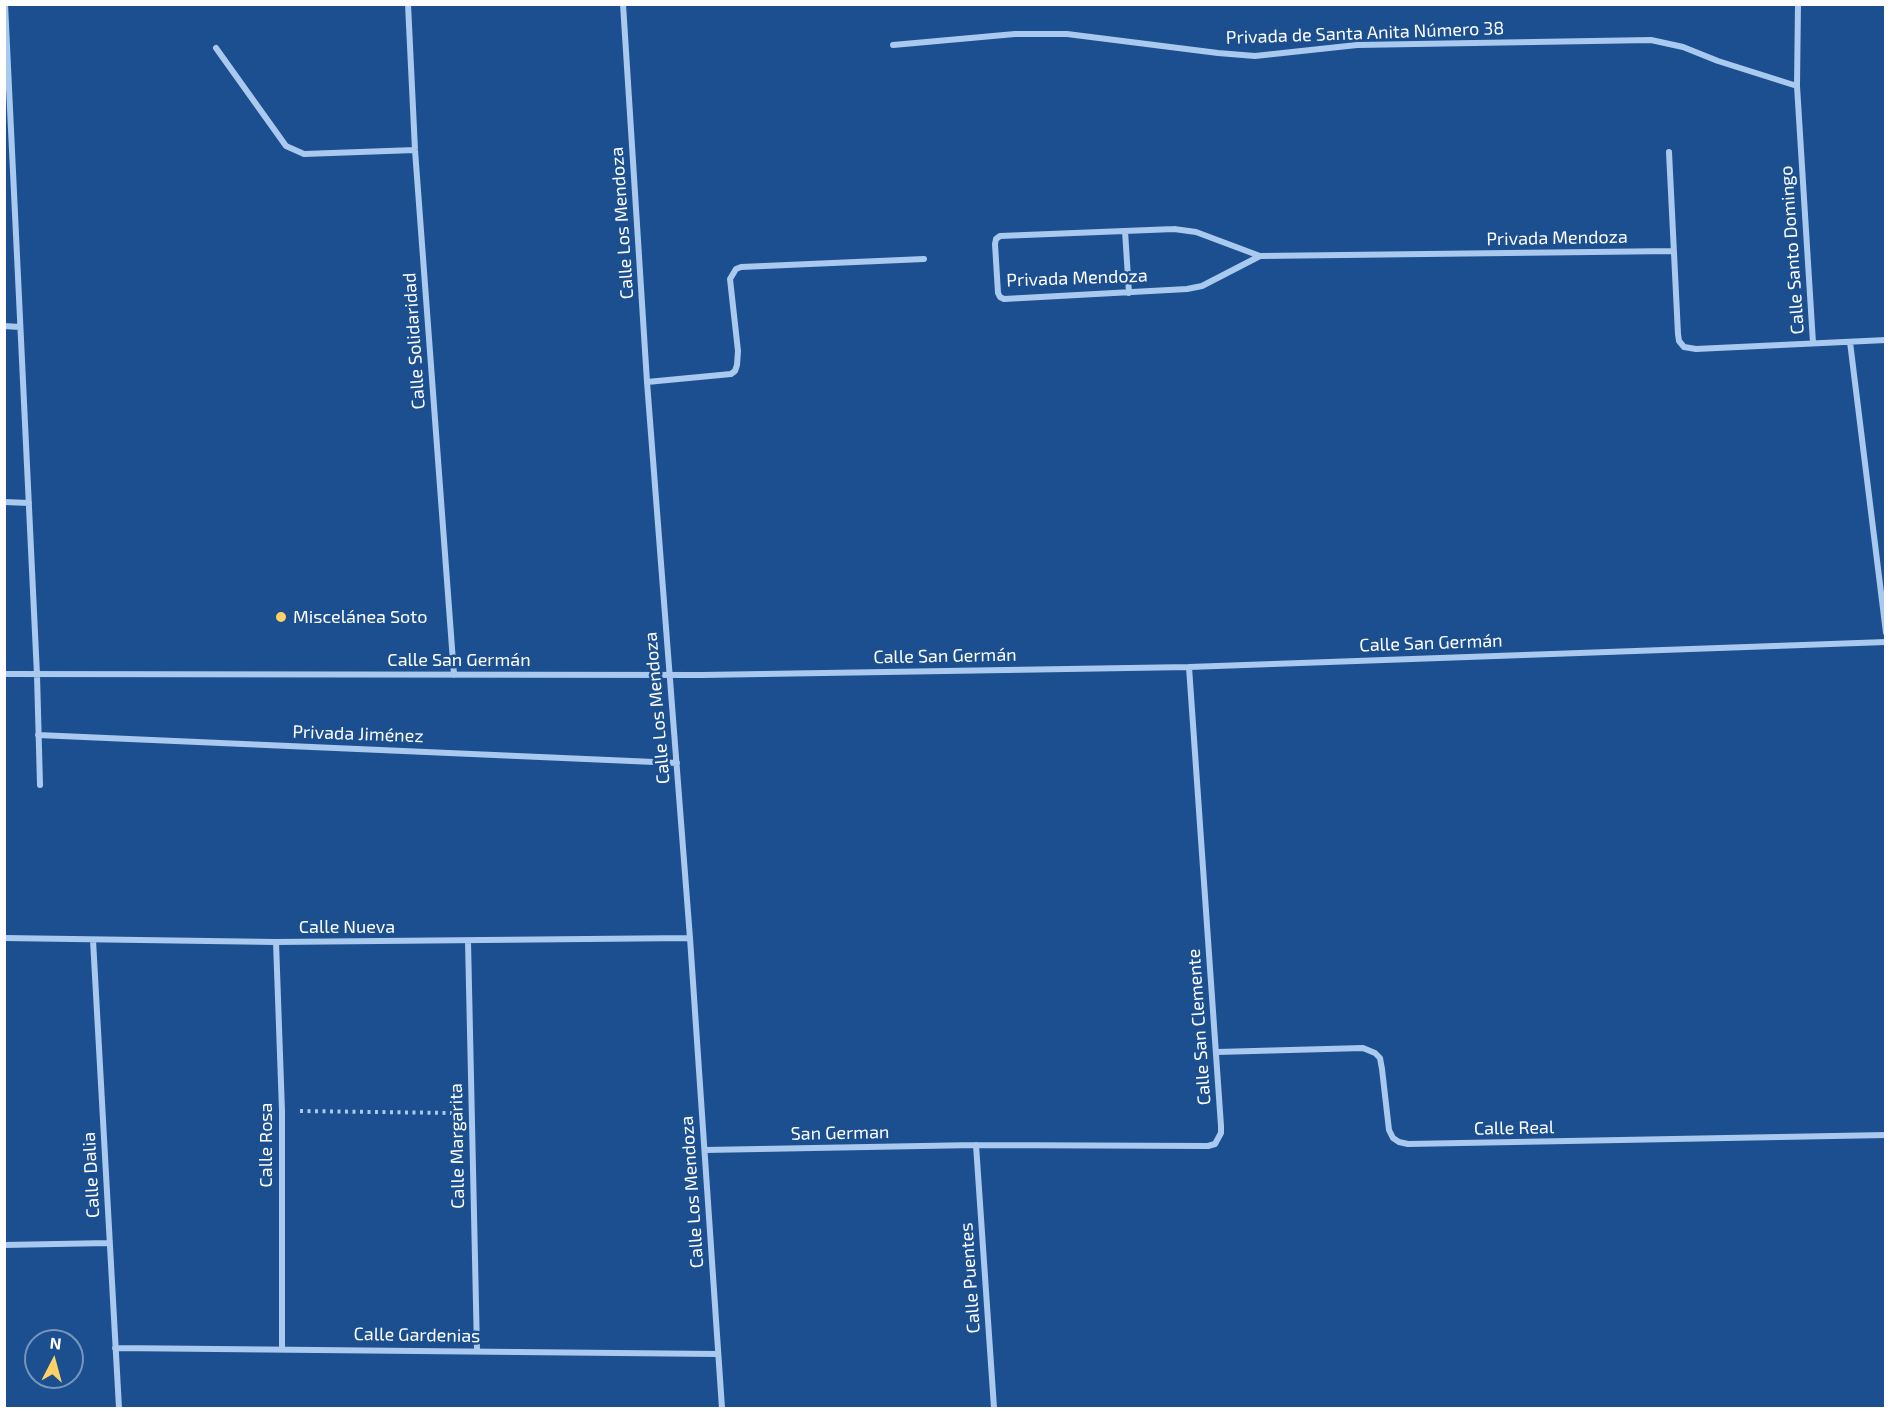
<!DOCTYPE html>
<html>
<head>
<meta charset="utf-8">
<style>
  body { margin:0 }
  #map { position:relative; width:1890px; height:1413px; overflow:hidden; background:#1b4f8f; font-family:"Exo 2",sans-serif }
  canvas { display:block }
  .frame { position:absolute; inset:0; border:6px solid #fff; pointer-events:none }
  .north { position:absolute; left:24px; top:1329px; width:60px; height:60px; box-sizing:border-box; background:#1b4f8f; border:2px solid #7695bc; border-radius:50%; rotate:6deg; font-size:16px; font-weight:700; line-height:24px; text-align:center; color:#fff }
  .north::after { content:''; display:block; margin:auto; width:21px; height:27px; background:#ffd166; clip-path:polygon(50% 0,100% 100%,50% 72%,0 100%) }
</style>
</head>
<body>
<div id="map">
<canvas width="1890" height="1413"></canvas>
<div class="frame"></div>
<div class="north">N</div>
</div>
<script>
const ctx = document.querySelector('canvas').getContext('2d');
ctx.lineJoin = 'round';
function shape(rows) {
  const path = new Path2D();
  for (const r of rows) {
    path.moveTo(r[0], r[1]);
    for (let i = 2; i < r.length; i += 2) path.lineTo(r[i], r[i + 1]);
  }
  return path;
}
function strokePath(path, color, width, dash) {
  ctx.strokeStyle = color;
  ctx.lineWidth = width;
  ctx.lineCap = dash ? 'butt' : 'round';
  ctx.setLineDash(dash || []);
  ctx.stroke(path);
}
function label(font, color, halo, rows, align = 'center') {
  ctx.font = font + ' "Exo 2",sans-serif';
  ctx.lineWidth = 5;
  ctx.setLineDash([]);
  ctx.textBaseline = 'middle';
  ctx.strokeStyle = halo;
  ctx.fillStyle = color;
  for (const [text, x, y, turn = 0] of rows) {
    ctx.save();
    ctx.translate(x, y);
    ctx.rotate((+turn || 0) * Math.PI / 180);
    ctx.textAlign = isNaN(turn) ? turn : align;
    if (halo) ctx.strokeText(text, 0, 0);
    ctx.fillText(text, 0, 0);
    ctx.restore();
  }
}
strokePath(shape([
  [300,1111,452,1113]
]), '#a9c9ee', 4, [3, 4.5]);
strokePath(shape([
  [5,4,37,675,40,785],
  [408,4,415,150,454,675],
  [623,4,647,382,690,938,722,1408],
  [1798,4,1797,86,1813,343],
  [893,45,1015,34,1067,34,1218,53,1255,56,1357,45,1651,40,1683,47,1718,61,1797,86],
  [216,48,286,146,304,154,415,150],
  [1669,152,1678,334,1679,341,1684,347,1696,349,1886,340],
  [1174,229,1196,232,1260,256,1202,286,1187,289,1004,299,1000,297,998,293,995,244,996,239,1000,236,1174,229],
  [1125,231,1129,293],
  [1260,256,1674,251],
  [4,326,20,327],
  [1850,342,1886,633],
  [647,382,731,374,735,371,737,365,738,351,730,279,736,269,741,267,924,259],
  [4,502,29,503],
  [4,674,702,675,1189,667,1886,642],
  [38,735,677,763],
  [4,938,276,942,690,938],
  [93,940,119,1408],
  [468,941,477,1350],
  [276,942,282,1111,282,1349],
  [1217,1052,1363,1048,1375,1053,1380,1058,1382,1069,1389,1130,1393,1138,1399,1142,1408,1144,1886,1135],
  [976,1145,994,1408],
  [705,1150,976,1145,1208,1146,1215,1144,1221,1133,1221,1126,1189,667],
  [4,1245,109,1243],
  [115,1348,718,1354]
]), '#a9c9ee', 6);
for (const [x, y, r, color] of [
  [281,617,6,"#ffd166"]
]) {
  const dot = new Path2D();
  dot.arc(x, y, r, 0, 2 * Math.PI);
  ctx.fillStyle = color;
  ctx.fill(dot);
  strokePath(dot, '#1b4f8f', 2);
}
label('18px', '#fff', '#1b4f8f', [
  ["Privada de Santa Anita Número 38",1365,33,-2],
  ["Calle Los Mendoza",622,223,-94],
  ["Privada Mendoza",1557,238,-1],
  ["Calle Santo Domingo",1792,250,-94],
  ["Privada Mendoza",1077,278,-2],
  ["Calle Solidaridad",414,341,-94],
  ["Calle San Germán",1431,643,-2],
  ["Calle San Germán",945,656,-1],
  ["Calle San Germán",459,660],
  ["Calle Los Mendoza",657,708,-95],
  ["Privada Jiménez",358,734,2],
  ["Calle Nueva",347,927],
  ["Calle San Clemente",1199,1027,-94],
  ["Calle Real",1514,1128,-1],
  ["San German",840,1133,-1],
  ["Calle Rosa",266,1145,-90],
  ["Calle Margarita",457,1146,-91],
  ["Calle Dalia",91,1175,-93],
  ["Calle Los Mendoza",692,1192,-94],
  ["Calle Puentes",970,1278,-94],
  ["Calle Gardenias",417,1335,1]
]);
label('18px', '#fff', '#1b4f8f', [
  ["Miscelánea Soto",293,617]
], 'left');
</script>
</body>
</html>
